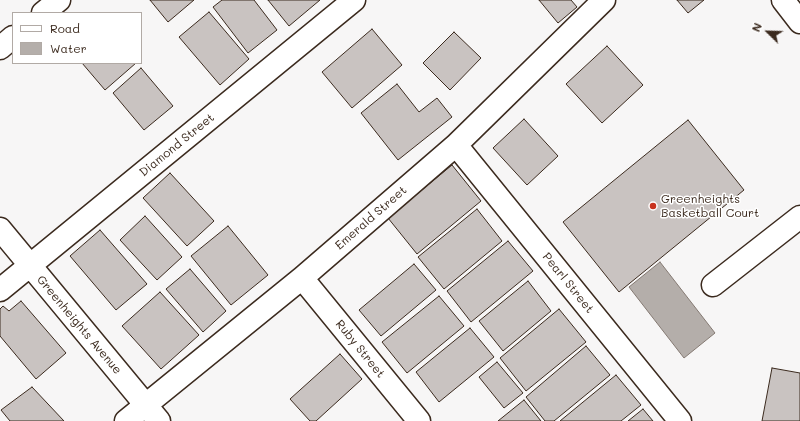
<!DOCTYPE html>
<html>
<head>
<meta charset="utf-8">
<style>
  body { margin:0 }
  #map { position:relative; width:800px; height:421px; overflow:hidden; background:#f7f6f6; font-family:Mali,sans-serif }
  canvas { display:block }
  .legend { position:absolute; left:12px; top:12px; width:130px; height:52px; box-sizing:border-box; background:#fff; border:1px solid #b1aaa5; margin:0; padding:5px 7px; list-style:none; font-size:12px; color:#3b2a1e }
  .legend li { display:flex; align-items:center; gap:8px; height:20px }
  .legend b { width:20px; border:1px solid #b1aaa5 }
  .north { position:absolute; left:748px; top:12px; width:40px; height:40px; -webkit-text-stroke:3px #fff; paint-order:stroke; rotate:293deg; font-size:11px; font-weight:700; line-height:16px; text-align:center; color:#3b2a1e }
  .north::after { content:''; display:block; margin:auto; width:14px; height:18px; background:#3b2a1e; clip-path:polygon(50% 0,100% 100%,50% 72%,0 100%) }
</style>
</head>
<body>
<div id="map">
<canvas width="800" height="421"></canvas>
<ul class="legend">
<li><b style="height:5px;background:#fff"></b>Road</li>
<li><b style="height:11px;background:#b4aeaa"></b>Water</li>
</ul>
<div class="north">N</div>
</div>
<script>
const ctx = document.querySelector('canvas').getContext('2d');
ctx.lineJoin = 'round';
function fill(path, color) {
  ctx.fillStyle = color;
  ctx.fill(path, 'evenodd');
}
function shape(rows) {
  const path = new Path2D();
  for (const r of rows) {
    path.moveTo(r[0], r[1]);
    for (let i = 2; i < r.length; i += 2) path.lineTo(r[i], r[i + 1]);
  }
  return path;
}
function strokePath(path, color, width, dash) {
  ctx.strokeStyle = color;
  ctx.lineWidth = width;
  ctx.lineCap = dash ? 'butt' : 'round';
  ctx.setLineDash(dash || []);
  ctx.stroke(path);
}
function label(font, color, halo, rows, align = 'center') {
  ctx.font = font + ' Mali,sans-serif';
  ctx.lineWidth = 3;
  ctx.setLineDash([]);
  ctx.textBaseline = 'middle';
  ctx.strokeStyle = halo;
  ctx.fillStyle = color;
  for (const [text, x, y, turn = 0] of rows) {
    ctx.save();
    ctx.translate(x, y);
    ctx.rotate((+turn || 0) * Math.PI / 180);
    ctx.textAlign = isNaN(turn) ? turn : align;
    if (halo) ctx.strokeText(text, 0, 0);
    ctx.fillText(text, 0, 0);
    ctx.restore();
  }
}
const water = shape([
  [660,262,715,333,684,358,629,287,660,262]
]);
fill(water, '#b4aeaa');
strokePath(water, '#847972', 1);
const building = shape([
  [150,0,194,0,168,22,150,0],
  [222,0,254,0,277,30,248,53,213,7,222,0],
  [268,0,320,0,289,26,268,0],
  [539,0,571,0,577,7,558,23,539,0],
  [677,0,704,0,688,13,677,0],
  [209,12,249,59,220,85,179,37,209,12],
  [372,29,402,65,352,108,322,72,372,29],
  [454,32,481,58,450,90,423,63,454,32],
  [607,46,643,85,602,123,566,84,607,46],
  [82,63,136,63,105,90,82,63],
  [141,68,173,106,144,130,113,93,141,68],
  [397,84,419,112,437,98,452,117,398,160,361,113,397,84],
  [524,119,558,156,527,185,493,148,524,119],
  [688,120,744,190,619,292,563,222,688,120],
  [452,165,481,201,417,254,388,218,452,165],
  [170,173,214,221,187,246,143,198,170,173],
  [477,209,502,241,444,289,418,257,477,209],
  [145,216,182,257,157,280,120,240,145,216],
  [228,226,268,275,231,305,191,256,228,226],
  [100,230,147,284,116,310,70,256,100,230],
  [508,241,533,271,471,322,447,291,508,241],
  [414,264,436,290,381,336,359,310,414,264],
  [190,269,226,311,203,332,166,289,190,269],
  [528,281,551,311,503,351,479,321,528,281],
  [160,292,199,335,161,369,122,326,160,292],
  [439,296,464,326,407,373,382,342,439,296],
  [21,301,66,353,36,379,0,336,0,309,3,306,9,311,21,301],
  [559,309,586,342,526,391,500,358,559,309],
  [470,328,494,357,439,402,416,372,470,328],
  [586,346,610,375,554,421,545,421,526,397,586,346],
  [340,354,362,379,316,421,310,421,290,399,340,354],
  [497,362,523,393,504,408,479,377,497,362],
  [772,368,800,373,800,421,762,421,772,368],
  [616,375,641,405,621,421,560,421,616,375],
  [32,387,64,421,10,421,1,410,32,387],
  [524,400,541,421,498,421,524,400],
  [643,409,653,421,628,421,643,409]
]);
fill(building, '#c9c3c1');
strokePath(building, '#3b2a1e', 1);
const minor = shape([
  [783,0,800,22],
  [43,13,59,0],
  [0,48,13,37],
  [456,145,680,421],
  [0,229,159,421],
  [302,278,419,421],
  [713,285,800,217],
  [0,290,354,0],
  [126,421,302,278,456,145,604,0]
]);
strokePath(minor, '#3b2a1e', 25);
strokePath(minor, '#fff', 22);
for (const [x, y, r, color] of [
  [653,206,4,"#c8321e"]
]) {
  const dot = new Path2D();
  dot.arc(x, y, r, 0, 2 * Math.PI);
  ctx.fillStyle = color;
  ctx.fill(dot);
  strokePath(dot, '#fff', 1.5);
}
label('12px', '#3b2a1e', '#fff', [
  ["Diamond Street",177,145,-39],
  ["Emerald Street",371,218,-41],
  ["Pearl Street",568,283,51],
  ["Greenheights Avenue",79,325,50],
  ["Ruby Street",360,349,51]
]);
label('12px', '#3b2a1e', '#fff', [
  ["Greenheights",661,199],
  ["Basketball Court",661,213]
], 'left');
</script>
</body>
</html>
